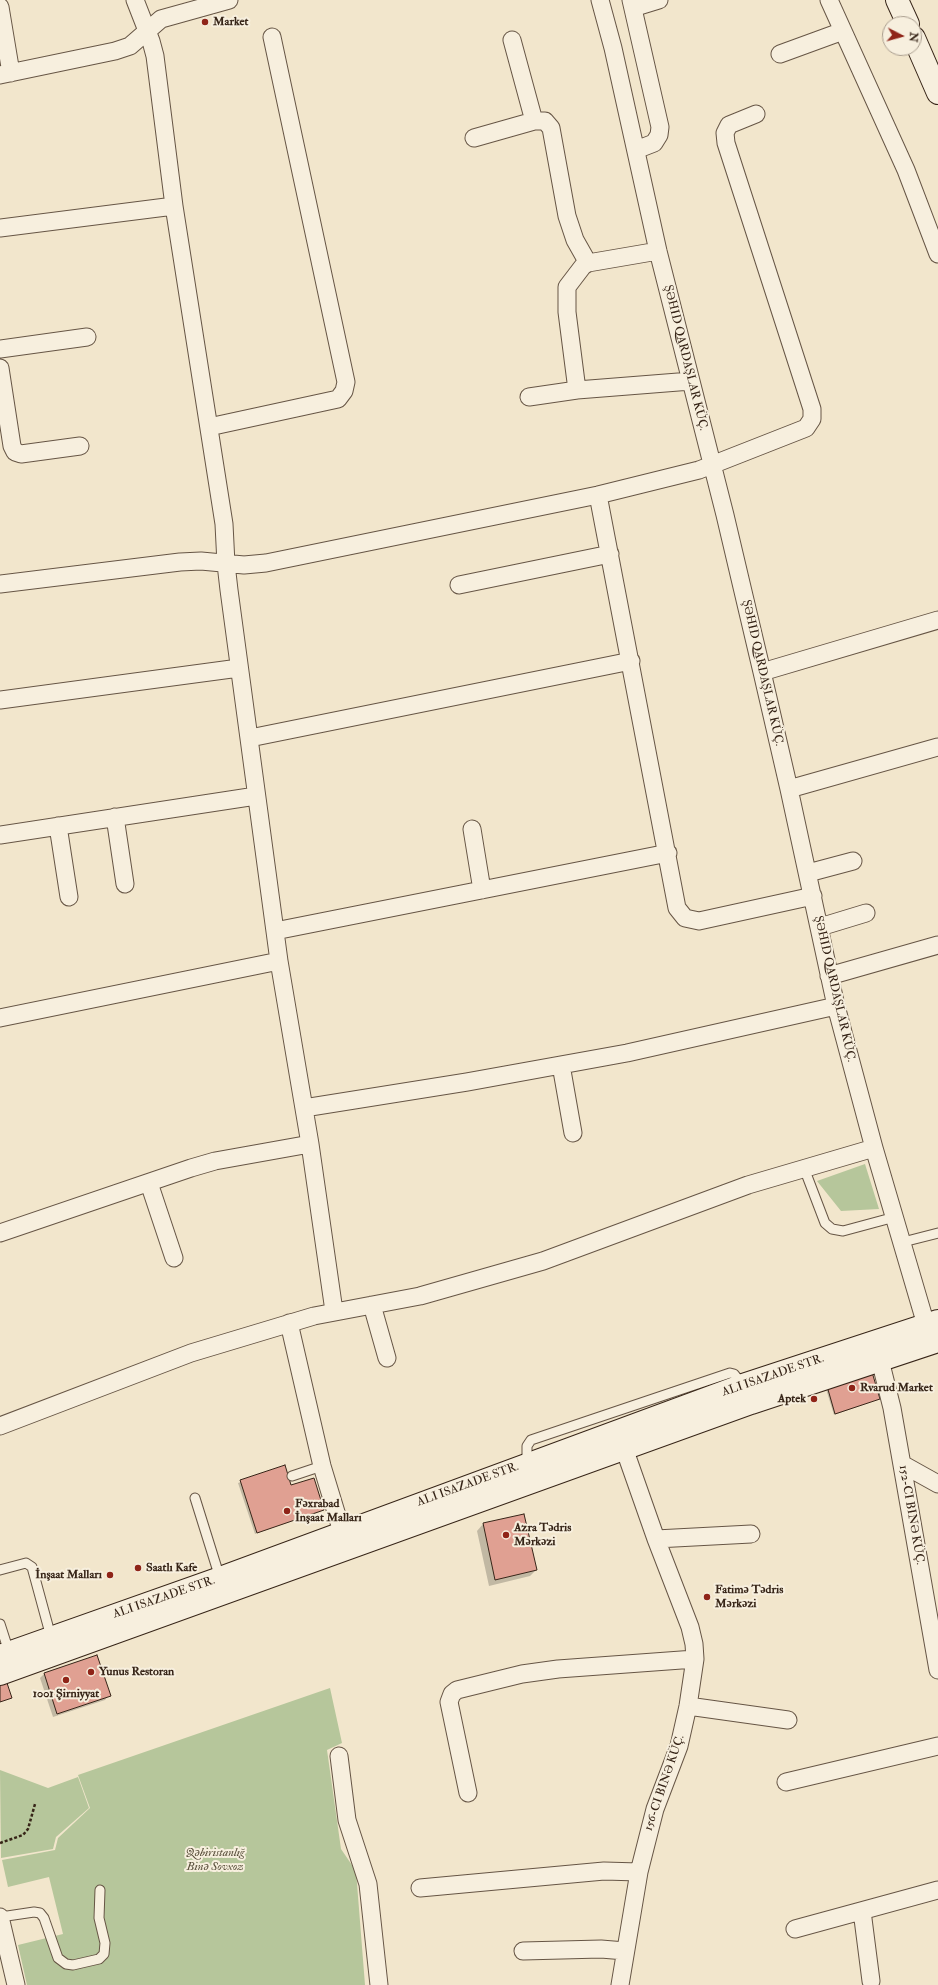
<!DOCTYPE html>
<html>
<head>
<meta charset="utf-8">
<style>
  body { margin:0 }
  #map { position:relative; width:938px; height:1985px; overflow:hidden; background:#f2e6cc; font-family:"IM FELL Double Pica",serif }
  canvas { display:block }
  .north { position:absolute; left:882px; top:16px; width:40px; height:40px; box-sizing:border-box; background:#f7efde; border:1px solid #aa9e8f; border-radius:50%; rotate:96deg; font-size:11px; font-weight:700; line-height:16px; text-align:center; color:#372518 }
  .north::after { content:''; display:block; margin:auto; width:14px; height:18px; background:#8f2418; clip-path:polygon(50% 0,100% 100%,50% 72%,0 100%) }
</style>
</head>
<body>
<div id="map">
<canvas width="938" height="1985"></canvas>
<div class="north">N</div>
</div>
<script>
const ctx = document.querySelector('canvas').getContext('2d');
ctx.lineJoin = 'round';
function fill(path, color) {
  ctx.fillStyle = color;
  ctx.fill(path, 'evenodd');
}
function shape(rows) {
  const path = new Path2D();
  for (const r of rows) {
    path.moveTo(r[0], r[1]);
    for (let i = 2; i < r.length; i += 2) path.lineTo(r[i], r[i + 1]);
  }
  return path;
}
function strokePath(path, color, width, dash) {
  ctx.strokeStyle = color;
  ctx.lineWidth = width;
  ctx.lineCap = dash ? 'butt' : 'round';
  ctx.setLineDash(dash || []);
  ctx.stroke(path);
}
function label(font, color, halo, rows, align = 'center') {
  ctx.font = font + ' "IM FELL Double Pica",serif';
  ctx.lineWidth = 4;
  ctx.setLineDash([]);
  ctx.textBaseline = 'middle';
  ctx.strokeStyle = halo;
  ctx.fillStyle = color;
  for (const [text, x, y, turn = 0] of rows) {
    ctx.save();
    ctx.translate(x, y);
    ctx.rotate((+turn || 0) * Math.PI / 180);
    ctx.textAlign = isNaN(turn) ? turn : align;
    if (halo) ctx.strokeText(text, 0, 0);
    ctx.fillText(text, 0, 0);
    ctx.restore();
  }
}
fill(shape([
  [865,1164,879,1209,841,1211,817,1181],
  [330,1688,342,1743,327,1750,341,1849,356,1871,365,1985,27,1985,18,1945,63,1934,49,1877,8,1887,2,1860,55,1850,58,1838,90,1808,78,1775],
  [0,1770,48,1788,78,1777,89,1808,56,1837,53,1849,1,1858]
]), '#b6c69b');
fill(shape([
  [827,1387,879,1399,834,1415,826,1389],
  [284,1467,290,1486,323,1510,255,1534,238,1483],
  [524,1515,536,1570,530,1576,489,1586,477,1531,483,1524],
  [97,1656,109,1695,105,1700,53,1717,40,1678,44,1674]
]), '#0003');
const building = shape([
  [872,1372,880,1399,835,1414,827,1386,872,1372],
  [285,1465,291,1485,314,1478,324,1510,257,1533,240,1480,285,1465],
  [524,1514,537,1570,495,1580,483,1523,524,1514],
  [97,1655,111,1696,57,1714,44,1673,97,1655],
  [6,1680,12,1698,0,1702,0,1682,6,1680]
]);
fill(building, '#e0a092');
strokePath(building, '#372518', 1);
const lane = shape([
  [804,1168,825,1223,832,1229,843,1231,895,1217],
  [903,1242,938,1233],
  [527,1464,527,1446,531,1440,730,1373,734,1374,743,1385],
  [292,1476,322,1466],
  [195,1498,220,1578],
  [0,1570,26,1563,32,1567,51,1637],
  [0,1624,9,1652],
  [0,1917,34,1912,40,1913,44,1918,58,1958,66,1964,73,1965,99,1959,104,1954,105,1943,99,1918,100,1890]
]);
const street = shape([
  [135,0,151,41,155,56,174,206,224,524,226,564,229,590,279,961,310,1144,334,1311],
  [600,0,613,48,658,251,725,515,762,672,789,789,836,1006,874,1148,929,1335],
  [631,0,660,127,659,135,654,143,636,150],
  [829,0,906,170,938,254],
  [0,7,11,73],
  [633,8,659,0],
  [512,40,534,121,545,121,551,128,567,216,575,240,588,263,658,251],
  [780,54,843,31],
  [0,75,115,51,130,46,161,19,229,0],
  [474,138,534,121],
  [0,228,174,206],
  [0,349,87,337],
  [0,368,12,446,15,452,21,454,80,446],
  [577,390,567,312,567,287,583,266,588,263],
  [529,397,577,390,691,381],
  [209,427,338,399,344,391,346,382,272,37],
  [598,495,677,908,685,918,699,921,813,896],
  [0,584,180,562,201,561,244,565,266,563,598,495,699,470,806,428,812,419,812,409,726,143,725,133,729,125,756,114],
  [459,585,610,554],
  [762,672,938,620],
  [0,700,239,668],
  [250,738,631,661],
  [789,789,938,747],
  [115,817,125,884],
  [58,826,69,897],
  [472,829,482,890],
  [0,835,256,796],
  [808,873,853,861],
  [820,927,866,913],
  [275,931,668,853],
  [829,976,938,945],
  [0,1018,279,961],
  [561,1065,573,1133],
  [304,1108,467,1082,627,1053,836,1006],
  [149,1183,174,1258],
  [0,1233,191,1168,215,1161,310,1144],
  [372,1305,387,1358],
  [289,1323,322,1466,342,1532],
  [880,1360,892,1408,938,1670],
  [0,1426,191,1353,314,1316,420,1296,543,1261,748,1185,874,1148],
  [902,1464,938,1484],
  [656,1539,751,1534],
  [688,1706,788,1720],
  [339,1756,347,1820,368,1884,379,1985],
  [786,1782,938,1746],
  [468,1793,449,1702,452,1694,457,1690,522,1674,558,1669,695,1659],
  [420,1888,604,1871,639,1872],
  [862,1911,871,1981],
  [0,1917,16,1985],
  [795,1929,938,1890],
  [523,1951,601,1949,625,1951],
  [620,1985,639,1872,655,1809,679,1746,688,1706,695,1659,694,1644,690,1627,656,1539,624,1448]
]);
const secondary = shape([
  [897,0,908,24],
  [914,38,938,93],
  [0,1656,220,1578,743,1385,938,1321],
  [0,1674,751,1403,938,1341]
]);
strokePath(lane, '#665545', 11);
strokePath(street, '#665545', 19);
strokePath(secondary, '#372518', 24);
strokePath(shape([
  [0,1843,23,1835,28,1829,35,1804]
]), '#372518', 2.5, [3, 2]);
strokePath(lane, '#f7efde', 9);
strokePath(street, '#f7efde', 17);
strokePath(secondary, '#f7efde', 22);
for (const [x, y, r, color] of [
  [205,22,4,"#8f2418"],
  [852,1388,4,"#8f2418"],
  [814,1399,4,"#8f2418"],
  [287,1511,4,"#8f2418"],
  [506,1535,4,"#8f2418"],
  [138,1568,4,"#8f2418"],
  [110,1575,4,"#8f2418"],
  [707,1597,4,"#8f2418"],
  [91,1672,4,"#8f2418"],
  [66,1680,4,"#8f2418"]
]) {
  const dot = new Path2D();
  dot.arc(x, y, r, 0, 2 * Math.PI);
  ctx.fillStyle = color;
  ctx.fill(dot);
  strokePath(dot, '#f7efde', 1.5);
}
label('bold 12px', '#372518', '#f7efde', [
  ["Market",213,22],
  ["Rvarud Market",860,1388],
  ["Aptek",806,1399,"right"],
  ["Fəxrabad",295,1504],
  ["İnşaat Malları",295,1518],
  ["Azra Tədris",514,1528],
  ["Mərkəzi",514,1542],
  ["Saatlı Kafe",146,1568],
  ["İnşaat Malları",102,1575,"right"],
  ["Fatimə Tədris",715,1590],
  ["Mərkəzi",715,1604],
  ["Yunus Restoran",99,1672],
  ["1001 Şirniyyat",66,1694,"center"]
], 'left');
label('12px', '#372518', '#f7efde', [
  ["ŞƏHID QARDAŞLAR KÜÇ.",685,358,76],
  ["ŞƏHID QARDAŞLAR KÜÇ.",762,673,77],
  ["ŞƏHID QARDAŞLAR KÜÇ.",834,989,77],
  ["ALI ISAZADE STR.",773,1376,-19],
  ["ALI ISAZADE STR.",468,1485,-20],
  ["152-CI BINƏ KÜÇ.",911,1515,80],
  ["ALI ISAZADE STR.",164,1598,-19],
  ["156-CI BINƏ KÜÇ.",665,1783,-71]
]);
label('italic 12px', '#574d39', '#f7efde', [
  ["Qəbiristanlığ",215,1853],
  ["Binə Sovxoz",215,1867]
]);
</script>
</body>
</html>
